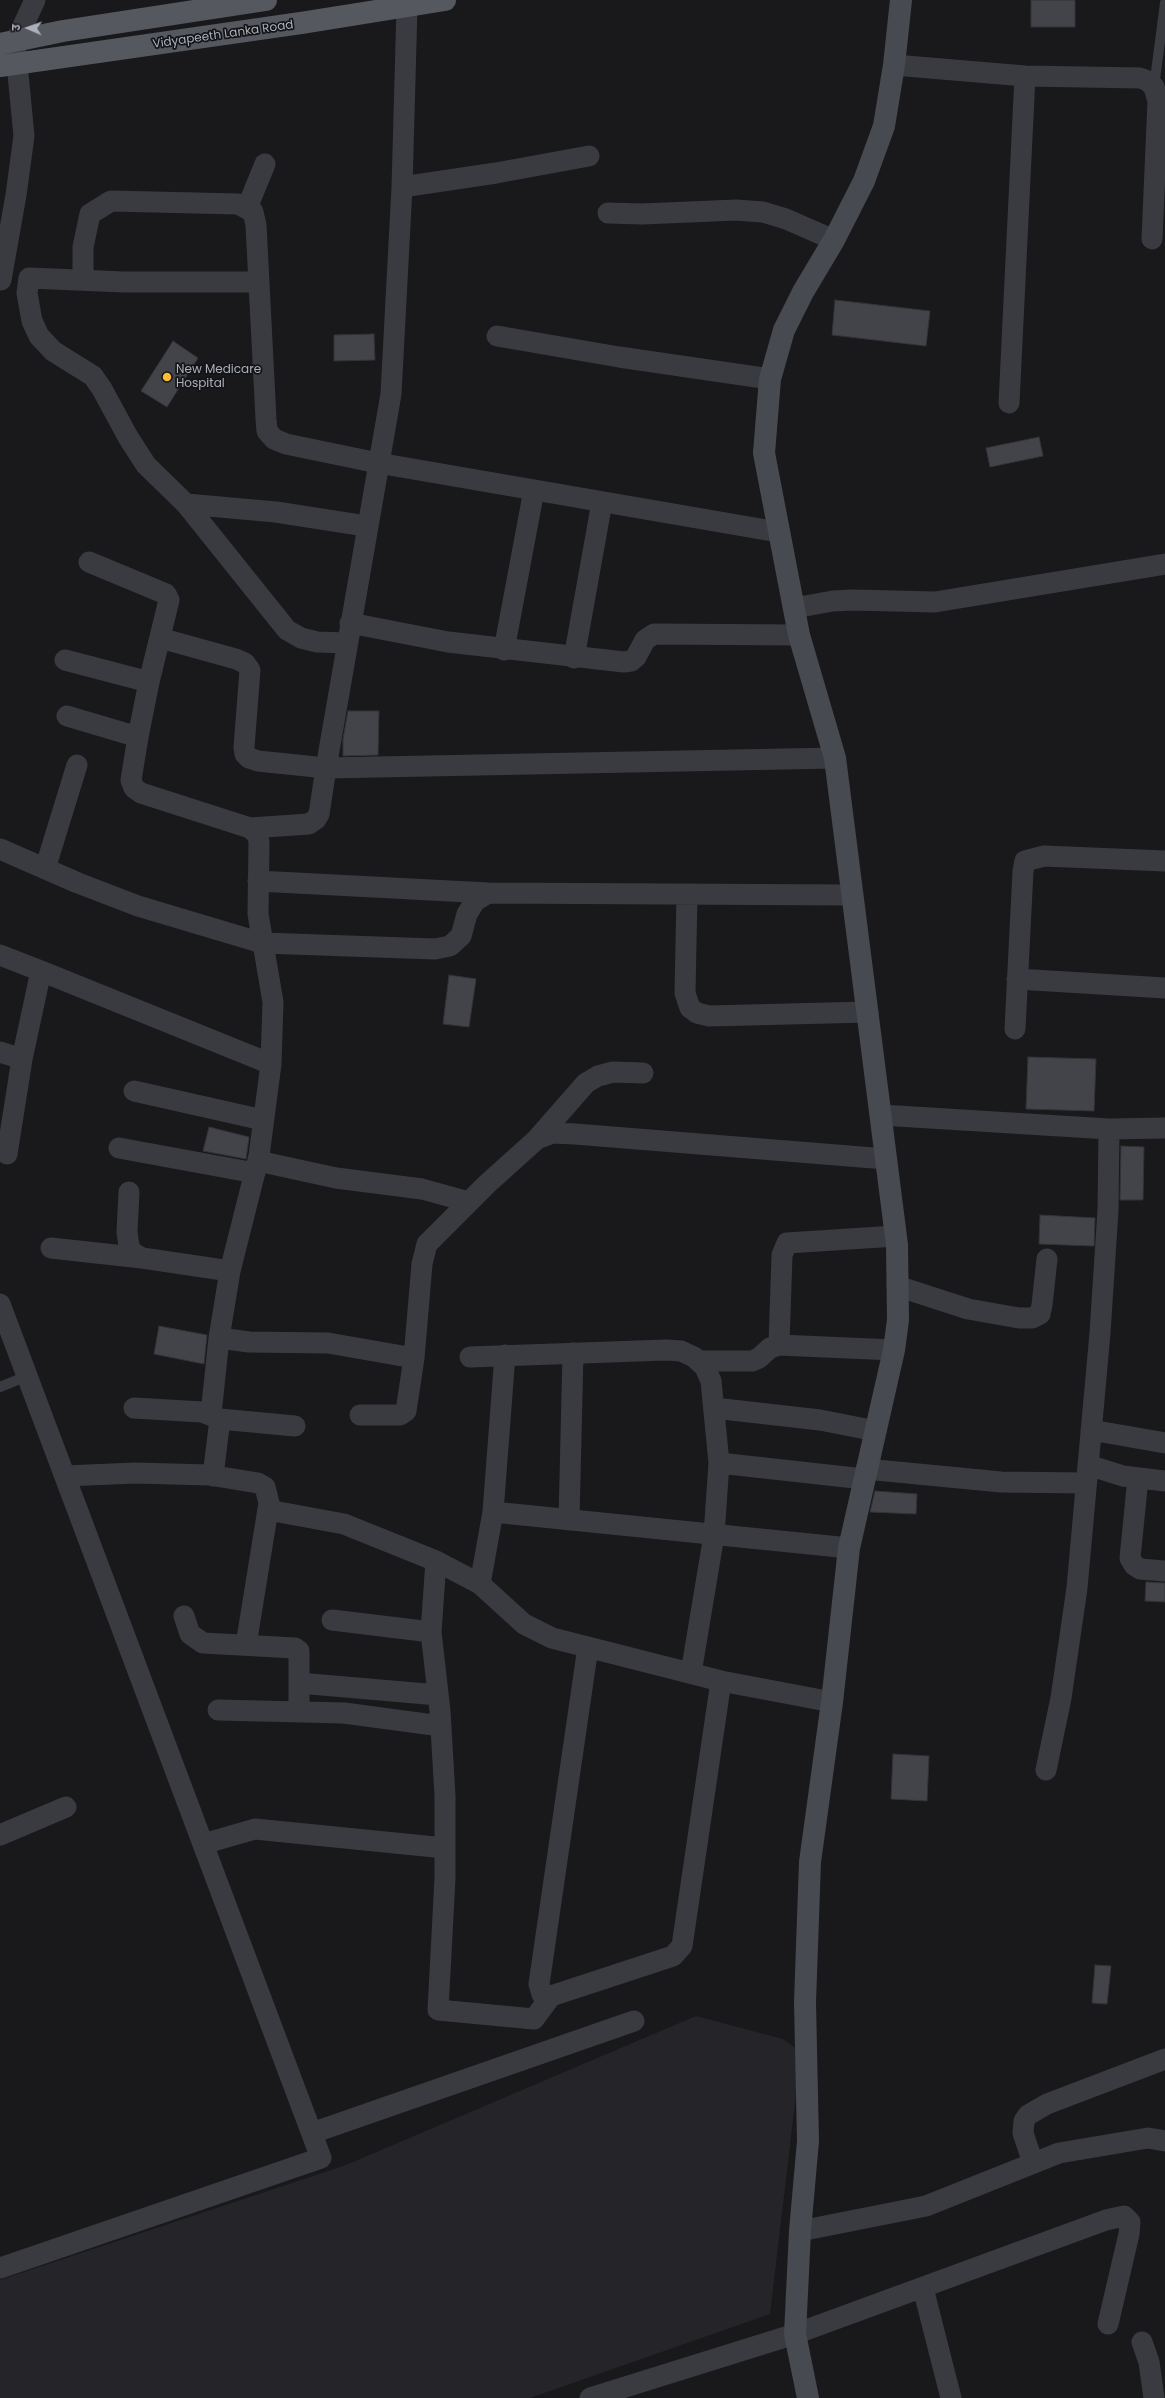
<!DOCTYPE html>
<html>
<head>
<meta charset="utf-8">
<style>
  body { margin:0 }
  #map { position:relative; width:1165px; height:2398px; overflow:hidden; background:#19191c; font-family:Poppins,"Noto Sans Devanagari",sans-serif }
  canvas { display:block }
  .north { position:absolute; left:8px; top:8px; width:40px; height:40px; -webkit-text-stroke:3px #141417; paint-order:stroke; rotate:272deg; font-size:11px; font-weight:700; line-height:16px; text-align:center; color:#abb0bc }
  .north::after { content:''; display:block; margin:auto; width:14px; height:18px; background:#abb0bc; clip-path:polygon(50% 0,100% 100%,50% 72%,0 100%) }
</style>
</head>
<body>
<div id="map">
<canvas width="1165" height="2398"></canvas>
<div class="north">उ</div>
</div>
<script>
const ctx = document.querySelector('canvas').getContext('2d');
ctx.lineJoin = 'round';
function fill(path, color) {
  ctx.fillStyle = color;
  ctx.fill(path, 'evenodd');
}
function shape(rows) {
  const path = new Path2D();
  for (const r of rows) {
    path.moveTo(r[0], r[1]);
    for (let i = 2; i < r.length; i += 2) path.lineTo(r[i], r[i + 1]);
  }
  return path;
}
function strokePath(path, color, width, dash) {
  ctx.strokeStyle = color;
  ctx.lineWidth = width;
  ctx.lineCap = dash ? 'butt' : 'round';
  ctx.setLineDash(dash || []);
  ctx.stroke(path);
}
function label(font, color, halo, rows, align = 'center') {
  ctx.font = font + ' Poppins,sans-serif';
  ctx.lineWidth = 3.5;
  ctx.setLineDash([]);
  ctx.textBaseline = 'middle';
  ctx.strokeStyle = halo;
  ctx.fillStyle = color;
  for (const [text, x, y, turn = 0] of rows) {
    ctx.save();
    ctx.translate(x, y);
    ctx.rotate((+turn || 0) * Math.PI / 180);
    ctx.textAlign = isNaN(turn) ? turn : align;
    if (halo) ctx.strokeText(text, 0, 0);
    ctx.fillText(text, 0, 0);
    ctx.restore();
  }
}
fill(shape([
  [696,2016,783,2039,801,2052,770,2314,530,2398,0,2398,0,2280,346,2165]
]), '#252529');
const building = shape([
  [1031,0,1075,0,1075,27,1031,27,1031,0],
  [835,300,930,311,926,346,832,335,835,300],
  [374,334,375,360,334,361,334,335,374,334],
  [173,341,198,358,167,407,141,391,173,341],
  [1039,437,1043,456,990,467,986,448,1039,437],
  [348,711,379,711,378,755,343,756,343,739,348,711],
  [449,975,476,979,469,1027,443,1024,449,975],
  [1028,1057,1096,1059,1094,1111,1026,1109,1028,1057],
  [209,1127,249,1137,246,1159,203,1151,209,1127],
  [1121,1146,1144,1147,1143,1200,1120,1200,1121,1146],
  [1040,1215,1095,1218,1094,1246,1039,1244,1040,1215],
  [159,1326,207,1335,204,1364,154,1354,159,1326],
  [875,1491,917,1494,916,1514,870,1512,875,1491],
  [1146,1582,1165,1583,1165,1602,1145,1601,1146,1582],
  [893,1754,929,1756,927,1801,891,1799,893,1754],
  [1095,1965,1111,1966,1107,2004,1092,2003,1095,1965]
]);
fill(building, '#434449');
strokePath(building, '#333338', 1);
strokePath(shape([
  [1154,87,1165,3],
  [0,1387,27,1376]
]), '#3a3b41', 10);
strokePath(shape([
  [407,7,402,187,391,394,326,768,835,758],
  [894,65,1025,76,1140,78,1148,81,1154,87,1158,101,1152,239],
  [402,187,496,173,589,156],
  [247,208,265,164],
  [608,213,642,214,736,210,763,212,786,219,834,240],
  [1,280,16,195,24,136,15,43,35,0],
  [83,280,83,247,90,214,111,201,238,204,253,212,256,225,266,419,267,431,274,439,286,444,378,463,778,532],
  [259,282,124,282,29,278,27,293,32,321,39,336,53,351,93,376,102,389,128,437,146,465,186,504,276,512,366,526],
  [497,336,619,357,770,379],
  [1009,403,1025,76],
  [186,504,287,630,301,638,317,642,347,643],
  [89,562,166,594,169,600,149,682,138,737,131,780,134,788,141,793,250,828,258,835,259,843,258,914,273,1002,271,1064,259,1156,230,1271,219,1338,249,1342,328,1343,414,1358],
  [794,608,833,601,853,600,935,602,1165,564],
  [350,623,448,642,624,662,631,661,636,657,645,640,654,634,799,635],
  [160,638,236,659,245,663,250,670,244,747,245,754,249,758,258,761,326,768,319,814,316,819,309,824,250,828],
  [504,650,534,490],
  [574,658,602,502],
  [65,660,149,682],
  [67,716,138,737],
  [0,849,78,883,138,906,262,943,435,949,450,946,461,936,467,914,475,901,488,893,851,895],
  [45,869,77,765],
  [258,881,488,893],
  [687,894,685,993,690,1008,697,1013,709,1016,868,1012],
  [0,955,41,971],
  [1017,979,1165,988],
  [1015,1029,1023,871,1025,861,1044,856,1165,861],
  [0,1052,22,1059],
  [134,1091,263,1120],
  [881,1115,1109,1129,1165,1128],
  [537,1139,586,1083,598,1076,613,1072,643,1073],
  [119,1148,255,1173],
  [7,1154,22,1059,41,971,271,1064],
  [258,1161,336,1178,422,1189,469,1202],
  [129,1192,127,1232,129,1246,132,1252,142,1258,230,1271],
  [51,1248,142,1258],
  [897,1286,968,1309,1019,1318,1032,1318,1040,1314,1042,1305,1047,1259],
  [0,1304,321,2158,0,2268],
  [779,1345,782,1255,787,1243,896,1236],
  [470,1357,666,1350,681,1351,694,1357,705,1367,711,1381,719,1463,714,1535,691,1673],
  [698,1361,752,1361,759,1358,770,1348,779,1345,894,1350],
  [134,1408,202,1412,220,1419,213,1476],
  [714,1408,820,1420,876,1431],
  [211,1414,219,1338],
  [360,1415,400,1415,406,1411,414,1358,422,1264,427,1244,487,1184,537,1139,553,1133,575,1134,886,1159],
  [220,1419,295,1426],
  [1091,1430,1165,1443],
  [719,1463,864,1479],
  [1088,1465,1123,1476,1165,1481],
  [866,1469,1001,1482,1086,1483],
  [65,1476,135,1473,209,1475,258,1483,265,1487,269,1503,246,1645],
  [1138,1478,1130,1558,1134,1565,1140,1569,1165,1571],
  [268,1510,344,1524,436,1561,480,1584,524,1624,552,1638,721,1681,832,1702],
  [493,1512,849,1548],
  [569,1520,573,1353],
  [436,1561,431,1632,440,1711,445,1796,445,1878,438,2010,534,2019,551,1996],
  [480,1584,493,1512,505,1355],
  [184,1616,190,1634,203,1643,295,1648,299,1651,299,1712],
  [332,1620,431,1632],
  [588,1647,539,1984,542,1994,551,1996,673,1956,682,1946,721,1681],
  [299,1683,438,1695],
  [218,1710,344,1713,441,1726],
  [1046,1770,1061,1698,1077,1588,1100,1333,1108,1210,1109,1129],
  [0,1835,66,1807],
  [203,1844,255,1829,445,1848],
  [312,2133,634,2021],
  [1033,2163,1023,2133,1024,2121,1028,2115,1047,2104,1165,2059],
  [800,2231,926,2206,1059,2153,1148,2138,1165,2141],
  [923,2288,951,2398],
  [1142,2342,1149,2362,1154,2398],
  [590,2398,795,2334,1106,2220,1124,2216,1130,2222,1129,2234,1108,2324]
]), '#3a3b41', 21);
strokePath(shape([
  [808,2398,795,2334,800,2231,808,2141,805,2002,810,1862,832,1702,849,1548,894,1350,898,1320,897,1245,835,758,799,635,764,453,770,379,784,330,803,292,834,240,864,181,884,126,894,65,901,0]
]), '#484a51', 22);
strokePath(shape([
  [0,44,63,31,266,0],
  [0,66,301,23,445,0]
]), '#565860', 22);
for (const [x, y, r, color] of [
  [167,377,5,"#febd2f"]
]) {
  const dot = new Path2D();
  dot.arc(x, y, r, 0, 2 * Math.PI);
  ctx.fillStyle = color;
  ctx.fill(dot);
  strokePath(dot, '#141417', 1.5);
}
label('12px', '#abb0bc', '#141417', [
  ["Vidyapeeth Lanka Road",223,35,-8]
]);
label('12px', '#abb0bc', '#141417', [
  ["New Medicare",176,370],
  ["Hospital",176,384]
], 'left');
</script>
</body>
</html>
